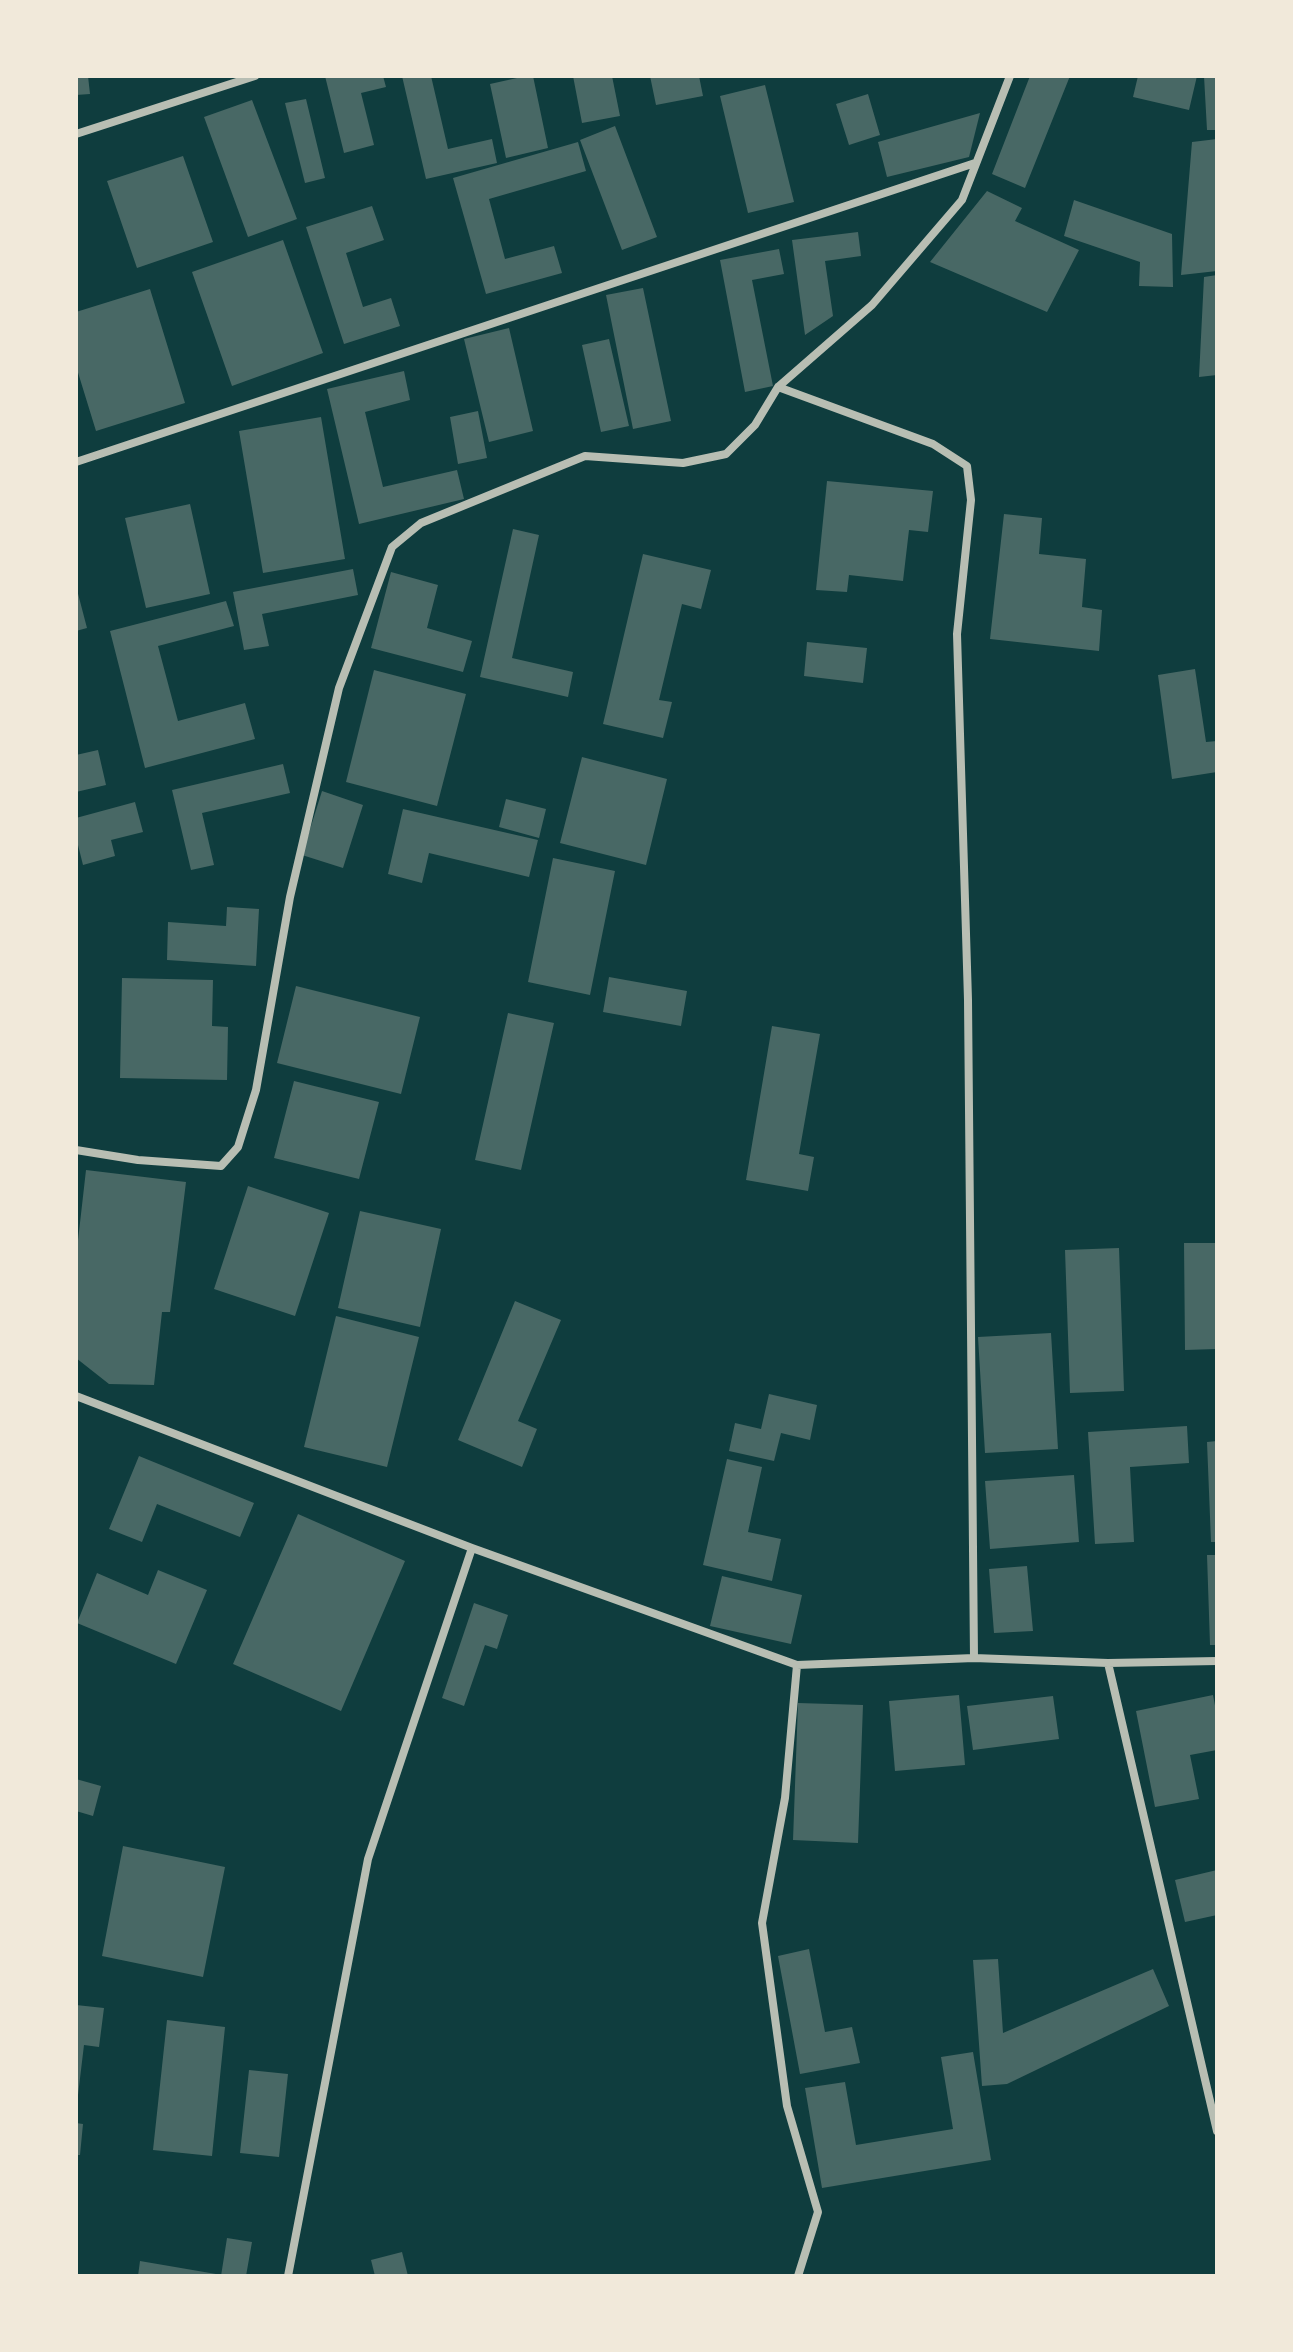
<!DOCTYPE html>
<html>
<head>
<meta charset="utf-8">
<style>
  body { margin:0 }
  #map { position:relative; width:1293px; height:2352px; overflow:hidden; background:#0f3d3e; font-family:"Open Sans",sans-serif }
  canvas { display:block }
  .frame { position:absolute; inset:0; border:78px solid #f1e9da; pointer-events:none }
</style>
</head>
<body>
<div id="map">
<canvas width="1293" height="2352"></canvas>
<div class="frame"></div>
</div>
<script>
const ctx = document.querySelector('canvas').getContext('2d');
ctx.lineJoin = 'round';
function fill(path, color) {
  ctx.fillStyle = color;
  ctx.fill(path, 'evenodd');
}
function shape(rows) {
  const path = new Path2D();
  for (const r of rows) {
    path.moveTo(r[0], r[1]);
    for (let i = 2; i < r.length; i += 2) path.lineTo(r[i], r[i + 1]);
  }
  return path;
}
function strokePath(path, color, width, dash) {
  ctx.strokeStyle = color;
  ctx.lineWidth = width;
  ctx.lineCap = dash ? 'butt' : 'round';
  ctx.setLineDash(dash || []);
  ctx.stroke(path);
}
fill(shape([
  [76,76,88,76,90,94,76,95],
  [325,76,383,76,386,87,361,93,374,145,344,153],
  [402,76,431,76,448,149,492,139,497,163,426,179],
  [526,76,533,76,548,148,506,158,490,84],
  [573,76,612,76,620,116,582,123],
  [650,76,699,76,703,96,656,105],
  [1030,76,1070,76,1025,188,992,174],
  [1138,76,1197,76,1189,110,1133,97],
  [1204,76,1217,76,1217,130,1207,130],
  [765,85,794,202,748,213,720,96],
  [868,94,880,135,849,145,836,104],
  [306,99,325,178,305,183,285,103],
  [252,100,297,219,248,237,204,117],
  [980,113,969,157,887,177,878,142],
  [615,126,657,237,622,250,580,140],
  [1217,139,1217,271,1181,275,1192,142],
  [578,142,586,171,489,199,505,259,554,246,562,273,486,294,453,178],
  [183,156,213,242,137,268,107,181],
  [987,191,1022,208,1015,221,1079,250,1047,312,930,262],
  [1074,200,1172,234,1173,287,1139,286,1140,262,1064,236],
  [372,206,384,240,346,253,363,307,391,298,400,326,344,344,306,227],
  [858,232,861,256,825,261,833,316,805,335,792,240],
  [283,240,323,353,232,386,192,272],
  [779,249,784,274,752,280,773,386,745,392,720,260],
  [1217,275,1217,375,1199,377,1204,277],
  [643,288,671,421,633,429,606,295],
  [150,289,185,403,96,431,76,366,76,312],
  [509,328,533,431,489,442,464,339],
  [609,339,629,426,601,432,582,345],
  [404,371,410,400,365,412,383,487,457,470,464,499,359,524,327,389],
  [478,411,487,458,458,464,450,417],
  [321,417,345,559,263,573,239,431],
  [827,481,933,491,928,532,909,530,903,581,849,575,847,592,816,590],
  [190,504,210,594,146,608,125,518],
  [1004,514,1042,518,1039,554,1086,559,1082,607,1102,610,1099,651,990,639],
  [513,529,539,535,512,658,573,672,568,697,480,677],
  [643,554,711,570,701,609,682,604,659,700,672,702,663,738,603,724],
  [353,569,358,595,262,614,269,646,244,650,233,592],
  [391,572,438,585,427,628,472,641,463,672,371,648],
  [76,586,87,628,76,631],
  [226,601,234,626,158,646,178,721,245,703,255,739,145,768,110,631],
  [807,642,867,648,863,683,804,676],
  [1195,669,1206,742,1217,741,1217,772,1172,779,1158,675],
  [374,670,466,694,437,806,346,782],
  [98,750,106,785,76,792,76,755],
  [582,757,667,779,646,865,560,843],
  [283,764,290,793,202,813,214,865,191,870,172,790],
  [322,791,363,805,343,868,302,855],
  [506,799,546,809,539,838,499,827],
  [135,802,143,832,111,840,115,856,83,865,76,837,76,818],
  [403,809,538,840,529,877,429,853,422,883,388,874],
  [553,858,615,871,590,995,528,982],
  [227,907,259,909,256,966,167,960,168,922,226,926],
  [609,977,687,991,681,1026,603,1012],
  [122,978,213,980,212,1026,228,1027,227,1080,120,1078],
  [296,986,420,1017,401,1094,277,1063],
  [508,1013,554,1023,521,1170,475,1160],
  [772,1026,820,1034,799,1154,814,1157,808,1191,746,1180],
  [294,1081,379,1102,359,1179,274,1158],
  [86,1170,186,1182,170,1312,162,1312,154,1385,109,1384,76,1358,76,1258],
  [248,1186,329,1213,295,1316,214,1289],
  [360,1211,441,1229,420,1327,338,1308],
  [1184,1243,1217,1243,1217,1349,1185,1350],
  [1119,1248,1124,1391,1070,1393,1065,1250],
  [515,1301,561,1320,518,1421,537,1429,522,1467,458,1440],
  [336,1316,419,1337,387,1467,304,1447],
  [1051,1333,1058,1449,985,1453,978,1337],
  [769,1394,817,1405,810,1440,781,1433,774,1461,729,1451,735,1423,761,1429],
  [1187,1426,1189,1463,1130,1467,1134,1542,1095,1544,1088,1432],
  [1217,1441,1217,1542,1211,1542,1207,1442],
  [139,1456,254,1503,240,1537,157,1504,142,1542,109,1529],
  [727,1459,762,1467,748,1532,781,1539,772,1581,703,1565],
  [1074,1475,1079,1542,990,1549,985,1481],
  [298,1514,405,1561,341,1711,233,1664],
  [1207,1555,1217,1555,1217,1645,1210,1645],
  [1027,1566,1033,1631,994,1633,989,1569],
  [158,1570,207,1590,176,1664,77,1623,97,1573,148,1595],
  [722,1576,802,1595,791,1644,710,1626],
  [474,1603,508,1615,497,1649,485,1645,464,1706,442,1698],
  [959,1695,965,1765,895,1771,889,1701],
  [1213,1695,1217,1716,1217,1750,1190,1755,1199,1799,1155,1807,1136,1711],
  [1053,1696,1059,1739,973,1750,967,1706],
  [798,1703,863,1705,858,1843,793,1840],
  [76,1779,101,1786,93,1816,76,1811],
  [123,1846,225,1867,203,1977,102,1956],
  [1217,1870,1217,1915,1185,1922,1175,1880],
  [809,1949,825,2032,852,2027,860,2063,800,2074,778,1956],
  [998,1959,1003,2033,1153,1969,1169,2006,1007,2084,982,2086,973,1960],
  [76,2005,104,2008,99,2047,84,2045,78,2095],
  [167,2020,225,2027,212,2156,153,2150],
  [973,2052,991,2160,822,2188,805,2088,845,2082,856,2145,953,2129,941,2057],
  [249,2070,288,2074,279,2157,240,2153],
  [76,2123,83,2124,80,2155,76,2155],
  [227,2238,252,2242,246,2276,221,2276],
  [402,2252,408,2276,375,2276,371,2260],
  [140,2261,216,2274,216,2276,138,2276]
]), '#486865');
strokePath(shape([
  [76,134,255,76],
  [778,387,933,444,967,466,971,500,957,634,968,1000,974,1658],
  [76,462,975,163],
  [76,1150,138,1160,221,1166,238,1147,256,1090,290,897,339,688,392,547,421,523,585,456,683,463,726,454,755,425,778,387,872,305,962,200,1010,76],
  [76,1396,472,1548,797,1665,974,1658,1108,1663,1217,1661],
  [1108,1663,1217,2131],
  [797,1665,785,1798,762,1923,787,2106,818,2212,798,2276],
  [288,2276,368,1859,472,1548]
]), '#b8beb3', 8);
</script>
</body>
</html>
